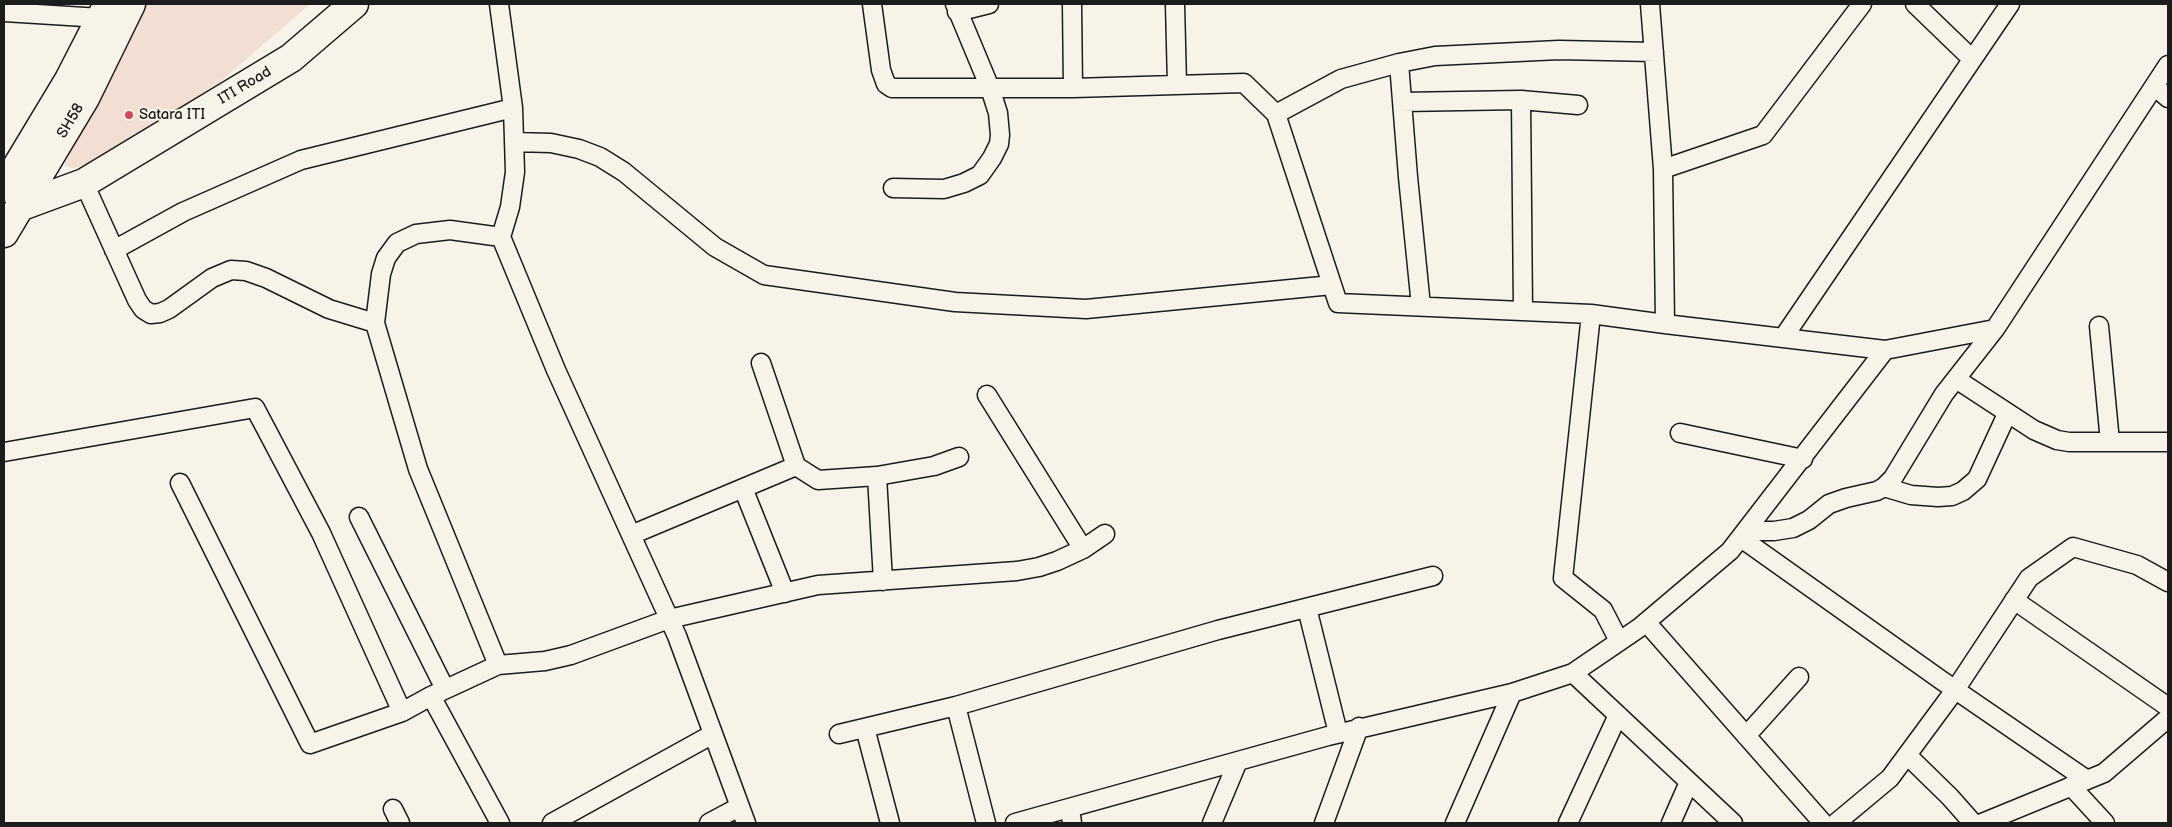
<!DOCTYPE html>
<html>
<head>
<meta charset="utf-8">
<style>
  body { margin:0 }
  #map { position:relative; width:2172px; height:827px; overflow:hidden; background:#f7f3e8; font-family:"Balsamiq Sans",sans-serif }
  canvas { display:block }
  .frame { position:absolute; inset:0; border:5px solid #1c1c1c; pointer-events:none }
</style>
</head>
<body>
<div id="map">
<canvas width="2172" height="827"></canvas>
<div class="frame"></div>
</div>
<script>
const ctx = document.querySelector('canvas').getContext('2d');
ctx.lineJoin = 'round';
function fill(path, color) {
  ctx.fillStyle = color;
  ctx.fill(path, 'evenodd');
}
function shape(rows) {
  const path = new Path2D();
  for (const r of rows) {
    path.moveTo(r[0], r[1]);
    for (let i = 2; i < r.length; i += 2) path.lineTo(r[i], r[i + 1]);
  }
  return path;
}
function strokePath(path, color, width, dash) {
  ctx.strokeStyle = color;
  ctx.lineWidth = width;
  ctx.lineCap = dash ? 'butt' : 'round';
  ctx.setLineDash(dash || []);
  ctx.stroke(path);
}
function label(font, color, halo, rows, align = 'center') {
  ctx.font = font + ' "Balsamiq Sans",sans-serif';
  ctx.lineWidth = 4;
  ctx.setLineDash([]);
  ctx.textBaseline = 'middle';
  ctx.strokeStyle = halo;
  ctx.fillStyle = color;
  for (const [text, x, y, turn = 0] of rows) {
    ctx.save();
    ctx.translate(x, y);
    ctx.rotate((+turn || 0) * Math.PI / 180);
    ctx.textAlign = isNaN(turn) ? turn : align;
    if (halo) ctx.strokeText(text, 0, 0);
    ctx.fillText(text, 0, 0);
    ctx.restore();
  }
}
fill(shape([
  [141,4,310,4,221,81,117,149,90,164,74,168,64,166]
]), '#f3ded4');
const minor = shape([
  [499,4,513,108,515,172,510,207,501,237],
  [872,4,881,70,886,84,892,88,1073,88,1244,83,1276,114,1338,303,1591,314,1563,578,1603,610,1619,641],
  [1072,4,1073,88],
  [1175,4,1177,85],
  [1650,4,1663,169,1763,135,1862,4],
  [1915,4,1972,59],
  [4,12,101,18],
  [957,12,989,4],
  [1399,63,1408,177,1421,306],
  [2154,86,2168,98],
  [1521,100,1523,311],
  [1402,102,1521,100,1578,105],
  [1276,114,1341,79,1399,63,1435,56,1559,50,1654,52],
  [514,142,551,143,579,149,600,157,624,172,715,247,764,275,955,302,1086,309,1332,285],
  [1663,169,1665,324,1885,350],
  [84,183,137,300,143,309,151,314,160,313,169,309,212,278,231,270,246,271,266,278,329,309,375,323],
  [893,188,944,189,964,183,980,175,992,158,999,144,1000,135,998,113,990,88,955,4],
  [114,250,183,212,301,160,513,108],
  [1591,314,1665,324],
  [2099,326,2110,442],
  [1783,338,2010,4],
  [761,363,796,466],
  [1956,379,2034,430,2057,440,2069,442,2168,442],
  [987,395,1083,549],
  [1680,433,1803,459],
  [4,452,255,408,321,533,402,712,431,696,500,823],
  [180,483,310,744,402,712],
  [1884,487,1911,495,1938,497,1952,496,1963,491,1977,479,2007,414],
  [743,488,785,593],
  [359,517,445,689],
  [1746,531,1774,531,1793,528,1809,520,1829,504,1846,498,1877,491,1884,487,1893,478,1944,394,1995,329],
  [631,535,796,466,818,480,877,476],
  [1741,538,1941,680,2087,780],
  [883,581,877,476,934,466,959,457],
  [2014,600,2168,707],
  [1307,608,1338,733],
  [1646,622,1823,823],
  [498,665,545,661,571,655,669,619,818,585,1017,571,1039,567,1057,561,1083,549,1105,534],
  [1573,673,1733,823],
  [431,696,498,665,418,469,375,323,381,274,386,258,397,243,416,234,450,230,501,237,556,370,677,636,746,823],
  [865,728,890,823],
  [839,734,956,706],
  [1746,736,1799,677],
  [1907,755,1950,797,1973,823],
  [2071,786,2105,823],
  [1070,808,1072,823],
  [393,809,400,823],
  [552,823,713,734],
  [709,823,739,807],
  [986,823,956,706,1218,630,1433,576],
  [1015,823,1328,736,1512,693,1573,673,1639,628,1730,551,1885,350,1995,329,2168,65],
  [1212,823,1238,761],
  [1324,823,1359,727],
  [1455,823,1512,693],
  [1568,823,1618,715],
  [1671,823,1689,782],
  [1836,823,1890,778,1955,690,2029,578,2073,547,2137,565,2168,582],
  [1982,823,2104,773,2168,718]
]);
const primary = shape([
  [4,188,69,80,108,4],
  [19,207,84,183,291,58,354,4],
  [4,233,85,98,131,4]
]);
strokePath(minor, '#1c1c1c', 21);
strokePath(primary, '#1c1c1c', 31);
strokePath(minor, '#f7f3e8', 18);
strokePath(primary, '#f7f3e8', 28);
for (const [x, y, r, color] of [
  [129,115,5,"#d1495b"]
]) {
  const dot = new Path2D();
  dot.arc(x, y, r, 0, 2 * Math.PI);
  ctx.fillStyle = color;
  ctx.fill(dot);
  strokePath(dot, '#f7f3e8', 2);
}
label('15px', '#1c1c1c', '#f7f3e8', [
  ["ITI Road",245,86,-31],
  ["SH58",71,121,-59]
]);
label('15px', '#1c1c1c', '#f7f3e8', [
  ["Satara ITI",139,115]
], 'left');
</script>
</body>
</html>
